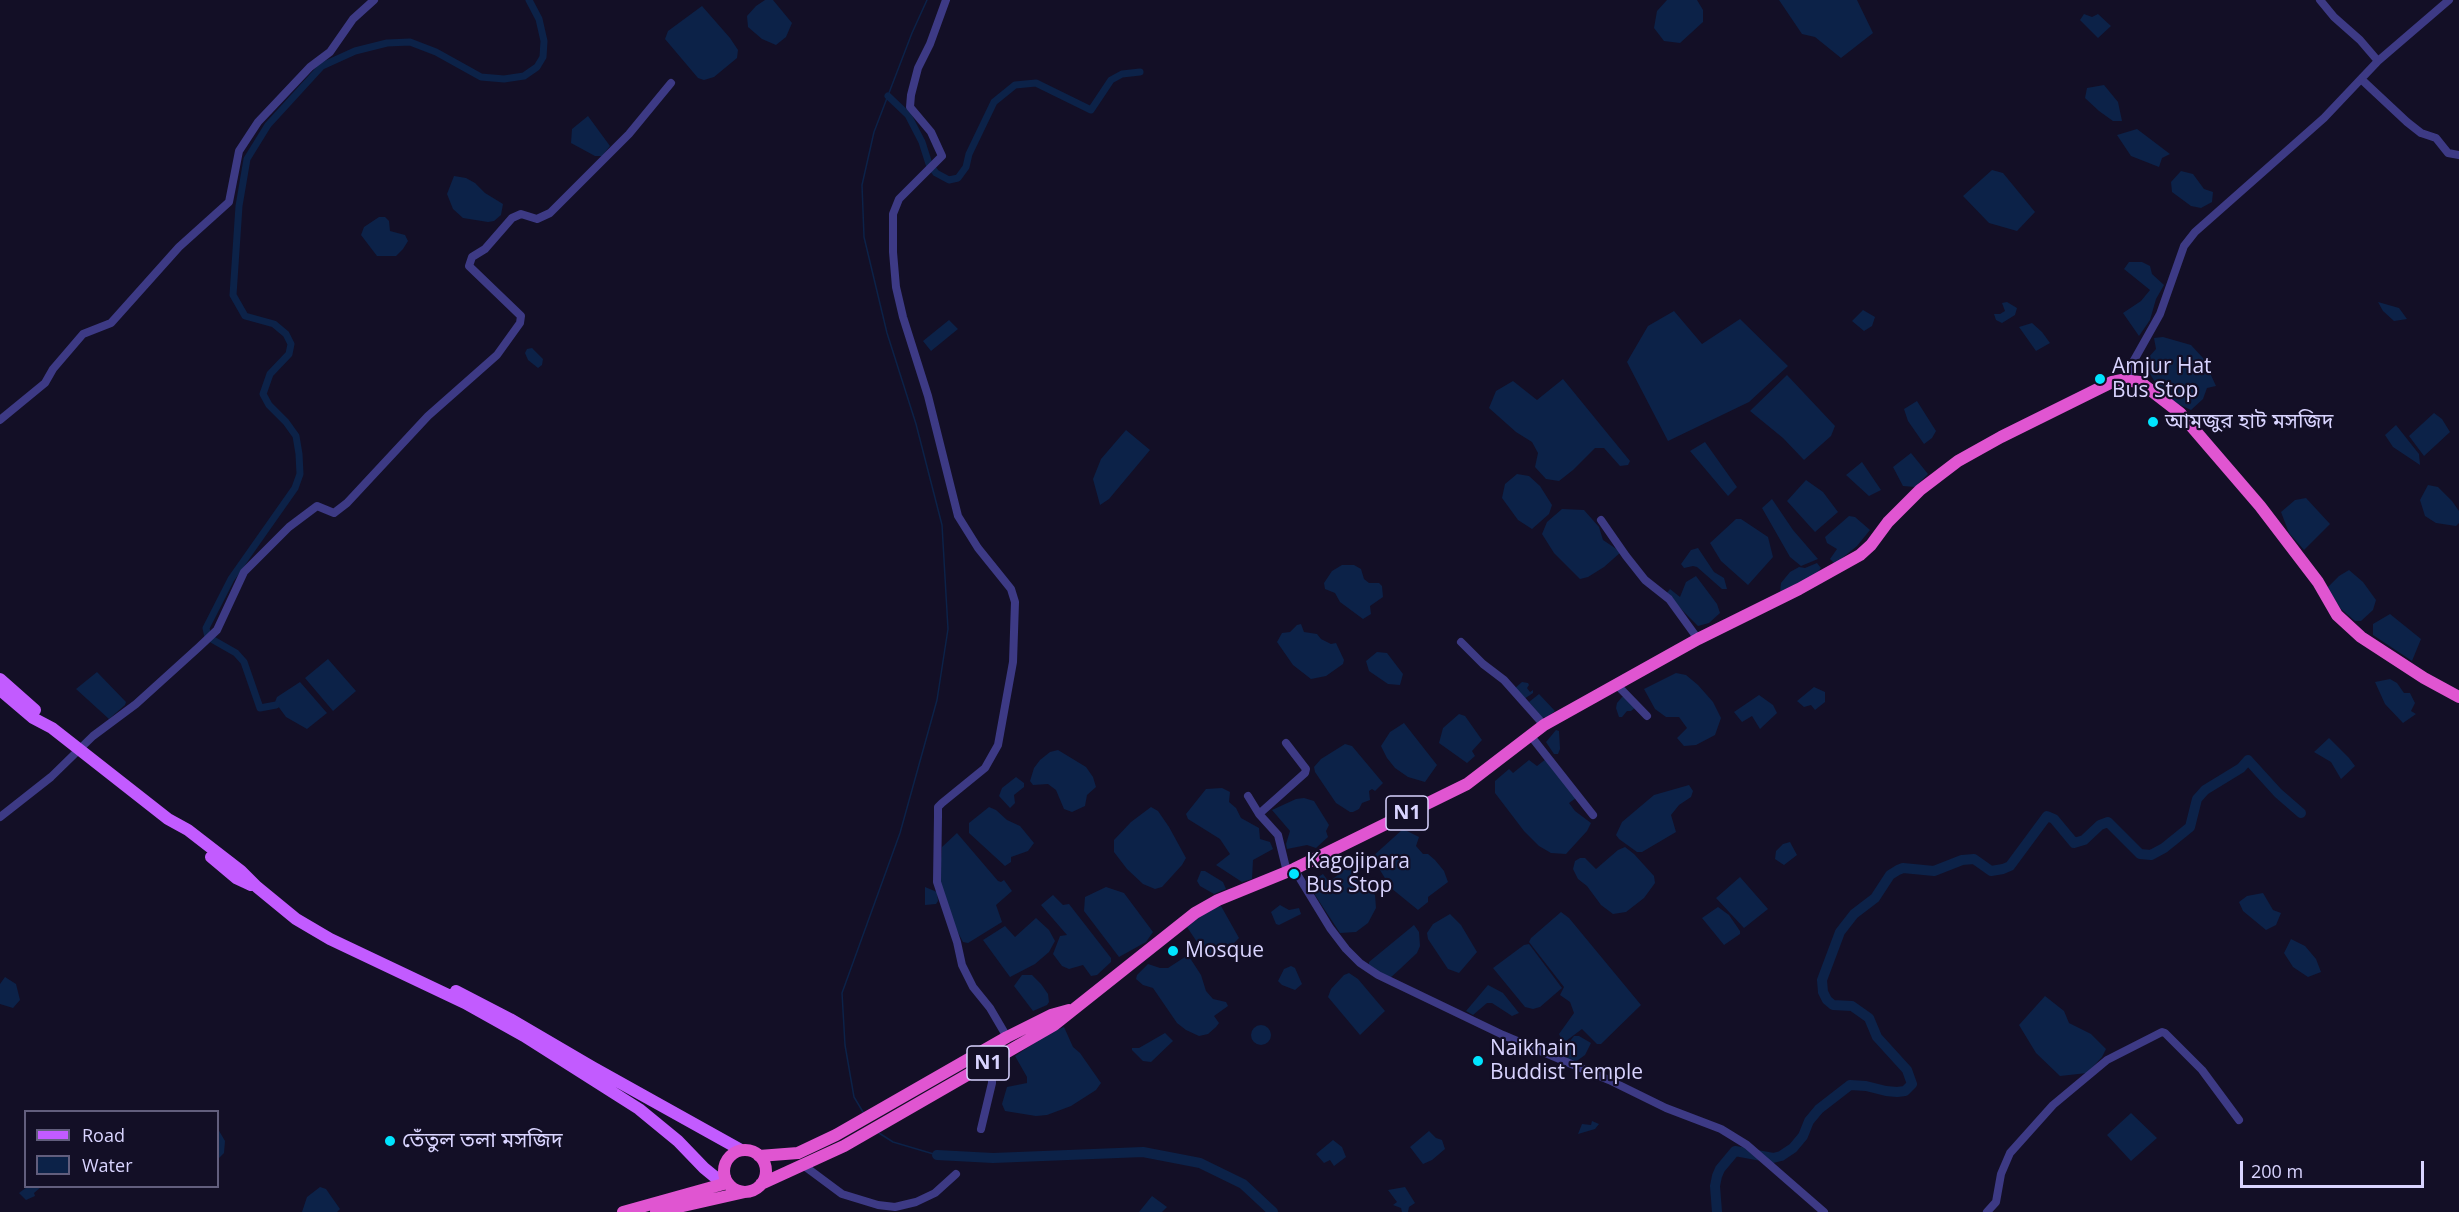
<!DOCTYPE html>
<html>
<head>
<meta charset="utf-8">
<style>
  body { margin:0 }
  #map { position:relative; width:2459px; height:1212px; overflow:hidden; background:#130f26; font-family:"Open Sans",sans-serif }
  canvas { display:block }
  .legend { position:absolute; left:24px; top:1110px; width:195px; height:78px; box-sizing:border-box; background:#130f26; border:2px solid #625e7d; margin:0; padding:8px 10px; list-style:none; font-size:18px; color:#d9d4ff }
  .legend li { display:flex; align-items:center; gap:12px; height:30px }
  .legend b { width:30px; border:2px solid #625e7d }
  .scale { position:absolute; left:2240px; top:1161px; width:184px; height:27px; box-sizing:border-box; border:3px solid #d9d4ff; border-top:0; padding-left:8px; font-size:18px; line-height:21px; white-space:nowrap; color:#d9d4ff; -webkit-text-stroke:4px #130f26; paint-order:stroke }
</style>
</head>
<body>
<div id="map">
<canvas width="2459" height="1212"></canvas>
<ul class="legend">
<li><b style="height:8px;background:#c25bff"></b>Road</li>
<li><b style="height:16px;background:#0c2248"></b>Water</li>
</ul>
<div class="scale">200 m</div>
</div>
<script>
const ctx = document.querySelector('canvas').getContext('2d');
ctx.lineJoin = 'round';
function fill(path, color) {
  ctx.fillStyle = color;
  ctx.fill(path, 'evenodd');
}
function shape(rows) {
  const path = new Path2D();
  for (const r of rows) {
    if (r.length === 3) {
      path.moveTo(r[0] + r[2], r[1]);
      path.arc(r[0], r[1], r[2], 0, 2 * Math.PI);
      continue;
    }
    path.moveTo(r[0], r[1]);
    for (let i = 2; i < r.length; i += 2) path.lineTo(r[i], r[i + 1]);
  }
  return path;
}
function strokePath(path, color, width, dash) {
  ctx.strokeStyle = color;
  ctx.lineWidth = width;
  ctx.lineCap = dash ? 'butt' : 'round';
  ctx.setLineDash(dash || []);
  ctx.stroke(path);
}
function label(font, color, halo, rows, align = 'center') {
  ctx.font = font + ' "Open Sans","Noto Sans Bengali",sans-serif';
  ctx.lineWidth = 4.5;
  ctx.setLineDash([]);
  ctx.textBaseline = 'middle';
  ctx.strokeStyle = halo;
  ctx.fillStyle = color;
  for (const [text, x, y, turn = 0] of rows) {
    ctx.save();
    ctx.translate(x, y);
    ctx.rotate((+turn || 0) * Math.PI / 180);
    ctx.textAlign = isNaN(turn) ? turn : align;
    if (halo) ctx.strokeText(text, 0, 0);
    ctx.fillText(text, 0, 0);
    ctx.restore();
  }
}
fill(shape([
  [765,0,773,0,792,23,786,37,776,45,762,39,748,27,747,16,756,6],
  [1667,0,1697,0,1703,10,1703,22,1680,43,1664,41,1654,28,1657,11],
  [1779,0,1857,0,1873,33,1841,58,1815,37,1802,34],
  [702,6,730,38,738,50,737,58,714,77,704,80,698,78,665,39,668,31],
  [2084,14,2092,17,2098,14,2111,26,2098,38,2080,20],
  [2104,85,2118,102,2122,121,2113,121,2099,111,2085,98,2087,88],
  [588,116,610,146,602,156,595,156,571,143,572,129],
  [2137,129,2170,154,2162,158,2159,167,2131,156,2117,135],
  [1992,170,2003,173,2035,212,2017,231,1989,223,1963,196],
  [2181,171,2193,174,2204,189,2213,192,2212,202,2201,208,2191,206,2172,192,2171,182],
  [454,176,466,178,475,183,485,193,503,204,501,215,494,221,488,222,463,218,453,209,447,194],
  [379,217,385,217,389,221,390,231,405,235,408,241,403,249,396,256,377,256,361,235,364,227],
  [2129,262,2142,262,2150,266,2152,274,2164,285,2156,299,2150,320,2139,336,2123,313,2141,301,2150,290,2124,269],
  [2007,302,2017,308,2015,315,2002,323,1996,320,1994,314,2000,314,2005,311,2002,303],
  [2378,302,2399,308,2407,319,2394,321,2383,311],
  [1863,310,1875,317,1872,326,1864,331,1852,321],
  [1674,311,1702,344,1740,319,1788,366,1749,402,1668,441,1627,362,1648,326],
  [949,320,958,329,931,351,923,341],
  [2032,323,2042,332,2050,343,2036,351,2019,327],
  [2163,337,2191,345,2203,358,2216,386,2207,388,2203,399,2191,410,2176,403,2159,388,2148,371,2148,358,2156,349,2154,338],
  [532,348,543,359,542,365,538,368,528,360,525,353,527,349],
  [1787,375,1835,426,1831,436,1804,460,1783,438,1750,411],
  [1563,379,1630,461,1628,465,1620,466,1604,448,1595,448,1573,470,1559,481,1546,479,1535,467,1538,453,1532,442,1516,432,1489,408,1496,391,1513,381,1537,400],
  [1917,401,1936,431,1932,438,1924,444,1908,421,1904,409],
  [2434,413,2442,419,2450,432,2424,456,2409,436],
  [2396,425,2419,454,2420,465,2393,447,2385,435],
  [1126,430,1150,450,1109,499,1100,505,1093,479,1101,459],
  [1705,442,1737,487,1728,496,1690,451],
  [1911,453,1928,474,1915,487,1903,486,1893,467],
  [1862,462,1881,490,1869,496,1846,475],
  [1517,474,1529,476,1540,486,1552,505,1549,514,1532,529,1518,520,1502,498,1505,484],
  [1806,480,1823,492,1838,512,1815,532,1787,501],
  [2428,485,2438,487,2452,501,2459,511,2459,523,2456,526,2436,523,2425,516,2420,500],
  [2306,498,2330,524,2304,550,2289,533,2281,512,2295,500],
  [1772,499,1793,530,1818,559,1801,566,1790,557,1762,508],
  [1562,509,1584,510,1599,527,1603,540,1621,552,1604,567,1588,577,1580,579,1554,553,1542,534,1547,522],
  [1849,516,1855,517,1870,530,1857,546,1835,564,1830,559,1837,549,1827,543,1825,537],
  [1736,519,1741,519,1768,537,1773,557,1748,585,1721,561,1710,543],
  [1698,548,1714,572,1724,578,1727,589,1722,589,1697,567,1693,566,1684,568,1681,564,1691,550],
  [1817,563,1821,568,1815,575,1780,592,1781,583,1790,572,1799,567,1805,568],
  [1342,565,1354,565,1361,569,1364,579,1369,583,1379,583,1382,586,1383,597,1370,606,1371,614,1363,619,1340,602,1335,593,1325,589,1324,583,1332,571],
  [2349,570,2363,582,2376,600,2373,610,2361,621,2355,621,2341,609,2327,588,2339,576],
  [1696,576,1717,604,1720,613,1709,623,1698,626,1666,594,1670,589,1680,597,1686,582],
  [2390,614,2421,639,2412,661,2373,635,2373,624],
  [1301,624,1304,632,1317,634,1321,639,1331,644,1336,643,1344,660,1343,664,1326,676,1311,679,1293,665,1277,642,1282,633,1290,632,1297,625],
  [1377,652,1387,653,1403,674,1400,685,1388,684,1369,671,1366,661],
  [328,659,356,691,333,711,305,678],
  [97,672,126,702,125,705,109,719,76,689],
  [1676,673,1686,675,1698,685,1713,702,1721,718,1715,735,1696,745,1684,746,1677,738,1687,728,1679,717,1666,717,1655,709,1644,689],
  [2390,679,2397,683,2404,693,2410,693,2415,703,2411,711,2416,714,2403,723,2385,704,2375,682],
  [300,682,327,713,307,729,286,717,275,702,277,697],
  [1522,682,1528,683,1529,685,1527,688,1530,692,1533,690,1533,693,1524,699,1514,689],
  [1814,687,1825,692,1825,702,1815,710,1811,705,1804,707,1797,701],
  [1539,694,1555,711,1546,718,1542,717,1529,702],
  [1759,695,1773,705,1777,713,1760,729,1752,716,1742,722,1734,712],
  [1622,697,1627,697,1636,707,1631,711,1627,711,1622,717,1619,717,1616,708,1617,703],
  [1459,714,1465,716,1482,740,1472,751,1475,756,1467,763,1439,743,1443,728],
  [1404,723,1437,765,1425,782,1408,777,1395,768,1387,758,1381,746,1390,732],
  [1556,730,1559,731,1560,749,1558,754,1554,754,1546,742],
  [2329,738,2349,758,2355,766,2341,779,2331,762,2314,752],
  [1345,744,1352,746,1383,783,1375,791,1372,789,1369,791,1370,800,1362,803,1359,809,1353,812,1350,812,1336,803,1315,772,1314,767,1321,759],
  [1058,750,1086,767,1093,777,1096,787,1087,795,1085,806,1072,812,1064,809,1056,790,1048,784,1033,785,1030,781,1034,768,1040,760,1050,752],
  [1546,759,1576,798,1569,803,1575,811,1591,823,1587,831,1566,854,1551,853,1539,846,1524,831,1495,793,1495,781,1509,769,1513,773,1529,760,1537,766],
  [1016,777,1024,783,1024,787,1014,795,1015,803,1010,808,999,796,1002,788],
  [1689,785,1693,791,1691,797,1679,805,1671,815,1676,832,1642,852,1637,852,1619,839,1616,835,1622,822,1654,795],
  [1222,788,1230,792,1229,802,1236,808,1241,818,1259,828,1260,839,1270,842,1273,849,1253,860,1252,879,1242,882,1216,865,1230,854,1220,839,1188,819,1186,814,1206,789],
  [1304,798,1314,801,1329,825,1326,831,1328,837,1316,848,1307,845,1287,849,1286,844,1290,831,1272,810,1296,799],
  [989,807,996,810,1007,820,1020,826,1034,843,1028,851,1011,857,1011,862,1005,866,969,833,969,823],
  [1151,807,1158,811,1169,827,1186,858,1182,865,1162,887,1155,889,1143,884,1127,869,1114,852,1114,840,1131,822],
  [1403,829,1419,837,1416,846,1423,854,1428,854,1435,860,1444,871,1448,882,1428,897,1428,902,1418,910,1391,888,1372,857],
  [957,833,998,881,1001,882,1004,880,1012,891,996,905,1002,922,968,943,963,942,955,927,939,883,942,847],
  [1790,842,1797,855,1784,865,1775,859,1776,851,1783,844],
  [1625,847,1634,854,1654,876,1655,883,1644,898,1626,912,1613,914,1601,905,1587,886,1578,879,1573,869,1575,861,1580,858,1585,858,1596,869,1618,850],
  [1349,866,1375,895,1376,908,1368,923,1356,932,1340,933,1315,895,1315,879,1323,874,1329,882],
  [1201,871,1205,871,1223,882,1226,889,1214,894,1200,886,1197,881],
  [1740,877,1768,909,1744,928,1716,898],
  [925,887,937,892,938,901,936,904,925,905],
  [1106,887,1124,893,1153,932,1146,942,1119,957,1084,911,1085,897],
  [2263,893,2273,910,2281,913,2276,925,2266,930,2243,911,2239,902,2247,896],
  [1053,895,1063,905,1069,904,1111,958,1111,962,1097,975,1091,976,1083,965,1069,969,1062,966,1053,954,1060,936,1067,935,1041,905],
  [1280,905,1289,910,1299,908,1301,914,1279,925,1276,924,1271,912],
  [1221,906,1239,938,1230,947,1226,943,1207,957,1187,927,1209,910],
  [1718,907,1729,915,1740,931,1740,934,1724,945,1702,918],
  [1561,912,1569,918,1641,1005,1601,1044,1597,1044,1582,1029,1566,1041,1561,1038,1559,1034,1574,1013,1570,1002,1560,995,1564,987,1529,942,1531,938],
  [1450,914,1461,925,1477,952,1459,973,1448,969,1428,939,1427,933,1433,924],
  [1036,918,1049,930,1055,941,1049,952,1035,964,1010,977,983,940,1005,926,1015,937],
  [1414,925,1419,932,1420,946,1417,953,1400,969,1389,979,1369,965,1369,962],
  [2291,939,2305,946,2316,959,2321,972,2308,977,2293,967,2284,953],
  [1529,944,1562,988,1540,1007,1533,1009,1525,1007,1493,968,1524,945],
  [1188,955,1201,975,1206,991,1213,999,1226,1002,1228,1006,1214,1016,1219,1023,1216,1027,1208,1034,1199,1036,1186,1030,1177,1023,1153,988,1143,985,1136,979,1137,975,1148,964,1160,968,1168,968],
  [1291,966,1295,968,1302,984,1295,990,1282,985,1278,981,1284,969],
  [1349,973,1358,979,1385,1011,1360,1035,1328,997,1331,989,1344,975],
  [1022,975,1032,975,1041,984,1048,994,1049,1002,1047,1005,1033,1011,1014,986],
  [5,977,16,984,20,1000,13,1008,0,1004,0,984],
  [1488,985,1503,993,1519,1013,1512,1016,1492,1003,1487,1003,1473,1015,1466,1011],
  [2045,996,2064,1011,2069,1023,2091,1034,2106,1049,2102,1057,2087,1073,2060,1076,2036,1053,2019,1025],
  [1261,1035,10],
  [1064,1027,1073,1047,1080,1053,1101,1083,1096,1090,1071,1106,1047,1115,1036,1116,1005,1111,1002,1104,1007,1087,1027,1083,1027,1077,1015,1056,1049,1033],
  [1165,1033,1173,1041,1151,1062,1143,1061,1132,1050,1132,1048,1139,1048],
  [1574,1036,1579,1036,1591,1043,1585,1055,1574,1063,1559,1055],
  [2131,1113,2157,1138,2131,1161,2107,1135],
  [1592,1121,1599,1124,1595,1129,1578,1134,1582,1124,1591,1125],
  [218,1129,225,1141,224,1153,218,1159],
  [1429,1131,1436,1138,1442,1140,1445,1149,1432,1160,1423,1164,1410,1147],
  [1333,1140,1342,1147,1346,1157,1334,1166,1330,1160,1324,1163,1316,1154],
  [27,1187,27,1186,41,1187,34,1193,35,1196,26,1200,19,1193],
  [320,1187,326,1189,340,1209,337,1212,302,1212,307,1197],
  [1405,1187,1415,1203,1409,1207,1408,1212,1402,1212,1401,1208,1393,1205,1397,1202,1388,1190],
  [1152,1196,1167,1207,1162,1212,1139,1212]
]), '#0c2248');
strokePath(shape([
  [863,1112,854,1097,845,1045,842,993,900,833,937,700,948,629,942,525,916,424,887,333,864,237,862,185,874,132,912,33,927,0],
  [879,1133,893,1142,937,1155]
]), '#0c2248', 1.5);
strokePath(shape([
  [888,96,908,115,922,142,929,164,936,173,949,180,958,178,966,167,969,154,994,102,1015,85,1036,83,1091,110,1111,80,1122,74,1140,72],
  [276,705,260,708,244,662,236,653,208,637,206,628,231,579,295,488,300,474,299,454,296,436,286,422,269,405,263,394,270,374,289,354,291,344,286,334,274,324,245,316,233,295,239,206,247,159,268,125,322,66,355,51,387,43,410,42,436,52,481,77,504,79,524,76,537,67,543,57,544,41,539,19,529,0]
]), '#0c2248', 7);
strokePath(shape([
  [937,1155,993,1158,1143,1152,1200,1163,1243,1184,1273,1212],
  [1717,1212,1715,1186,1717,1176,1720,1169,1735,1151,1773,1158,1781,1156,1793,1148,1803,1136,1809,1121,1819,1109,1850,1085,1866,1086,1886,1091,1897,1092,1905,1091,1912,1084,1907,1070,1877,1037,1869,1018,1852,1006,1833,1005,1827,1000,1823,992,1822,980,1840,932,1854,914,1875,898,1890,875,1898,870,1903,868,1934,871,1962,860,1974,859,1991,871,2003,869,2010,866,2047,816,2054,819,2074,843,2084,840,2100,825,2108,822,2140,854,2151,855,2164,848,2190,827,2197,799,2205,790,2241,768,2248,760,2278,793,2301,813]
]), '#0c2248', 10);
strokePath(shape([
  [946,0,930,44,918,68,911,95,910,107,931,132,942,156,899,199,893,214,893,252,896,287,903,317,928,396,958,516,978,548,1011,589,1015,602,1013,662,998,745,985,768,942,803,938,807,938,816,937,882,957,942,962,965,973,987,990,1008,1007,1037],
  [2320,0,2334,17,2360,40,2378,61],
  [2361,79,2407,122,2421,133,2436,138,2448,153,2459,155],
  [2126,380,2133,362,2160,314,2184,246,2195,232,2324,118,2378,61,2449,0],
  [0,420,45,383,53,369,83,334,111,323,179,247,229,202,239,151,258,122,310,67,330,52,353,19,374,0],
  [1601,520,1626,556,1645,580,1669,599,1698,639],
  [1461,642,1483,664,1504,680,1544,725],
  [1616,684,1647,716],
  [1530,735,1593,815],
  [1248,796,1259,814,1278,835,1287,872],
  [1259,814,1305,773,1306,769,1286,743],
  [0,817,51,777,93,736,136,704,199,647,217,630,244,572,289,527,317,506,334,513,347,503,428,416,497,355,520,323,521,316,469,266,472,257,485,249,512,218,521,214,537,219,550,213,629,134,671,83],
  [1294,869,1330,928,1346,949,1360,963,1378,975,1503,1035,1609,1080,1666,1108,1721,1129,1747,1145,1824,1212],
  [981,1129,992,1083,992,1046],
  [803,1165,842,1194,878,1205,895,1207,916,1202,935,1193,956,1174],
  [1987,1212,1996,1202,2001,1174,2010,1153,2053,1105,2107,1060,2162,1032,2165,1033,2202,1070,2239,1120]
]), '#3d3a85', 8);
strokePath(shape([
  [0,679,35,710],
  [0,690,33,718,52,728,168,819,188,830,241,871,257,887,296,919,330,939,465,1003,524,1036,639,1109,678,1141,704,1168,715,1177,725,1178],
  [211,857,236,878,251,885],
  [456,991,510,1019,592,1067,741,1150]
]), '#c25bff', 12);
strokePath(shape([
  [745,1171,21],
  [759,1156,798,1153,836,1135,1007,1037,1051,1015,1069,1010],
  [761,1184,844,1146,1054,1025,1195,913,1218,900,1294,869,1467,784,1544,725,1698,639,1799,589,1860,555,1871,545,1888,522,1920,490,1958,461,2001,437,2112,382,2122,380,2140,382,2180,413,2260,506,2318,582,2337,615,2361,637,2424,678,2459,697],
  [623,1212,727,1183],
  [656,1212,745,1192]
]), '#e055d1', 12);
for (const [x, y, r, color] of [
  [2100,379,6,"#00e5ff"],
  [2153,422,6,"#00e5ff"],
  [1294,874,6,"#00e5ff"],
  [1173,951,6,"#00e5ff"],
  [1478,1061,6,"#00e5ff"],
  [390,1141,6,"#00e5ff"]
]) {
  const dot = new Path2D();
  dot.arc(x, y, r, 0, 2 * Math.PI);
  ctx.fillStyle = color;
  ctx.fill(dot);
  strokePath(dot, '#130f26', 2);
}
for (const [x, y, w] of [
  [1407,813,42],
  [988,1063,42]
]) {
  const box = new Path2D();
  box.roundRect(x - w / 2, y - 17, w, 34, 4.5);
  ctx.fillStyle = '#130f26';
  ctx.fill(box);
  strokePath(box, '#d9d4ff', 1.5);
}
label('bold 20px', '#d9d4ff', null, [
  ["N1",1407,813],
  ["N1",988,1063]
]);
label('21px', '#d9d4ff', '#130f26', [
  ["Amjur Hat",2112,367],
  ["Bus Stop",2112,391],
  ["আমজুর হাট মসজিদ",2165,422],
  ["Kagojipara",1306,862],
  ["Bus Stop",1306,886],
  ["Mosque",1185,951],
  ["Naikhain",1490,1049],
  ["Buddist Temple",1490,1073],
  ["তেঁতুল তলা মসজিদ",402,1141]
], 'left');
</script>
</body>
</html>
